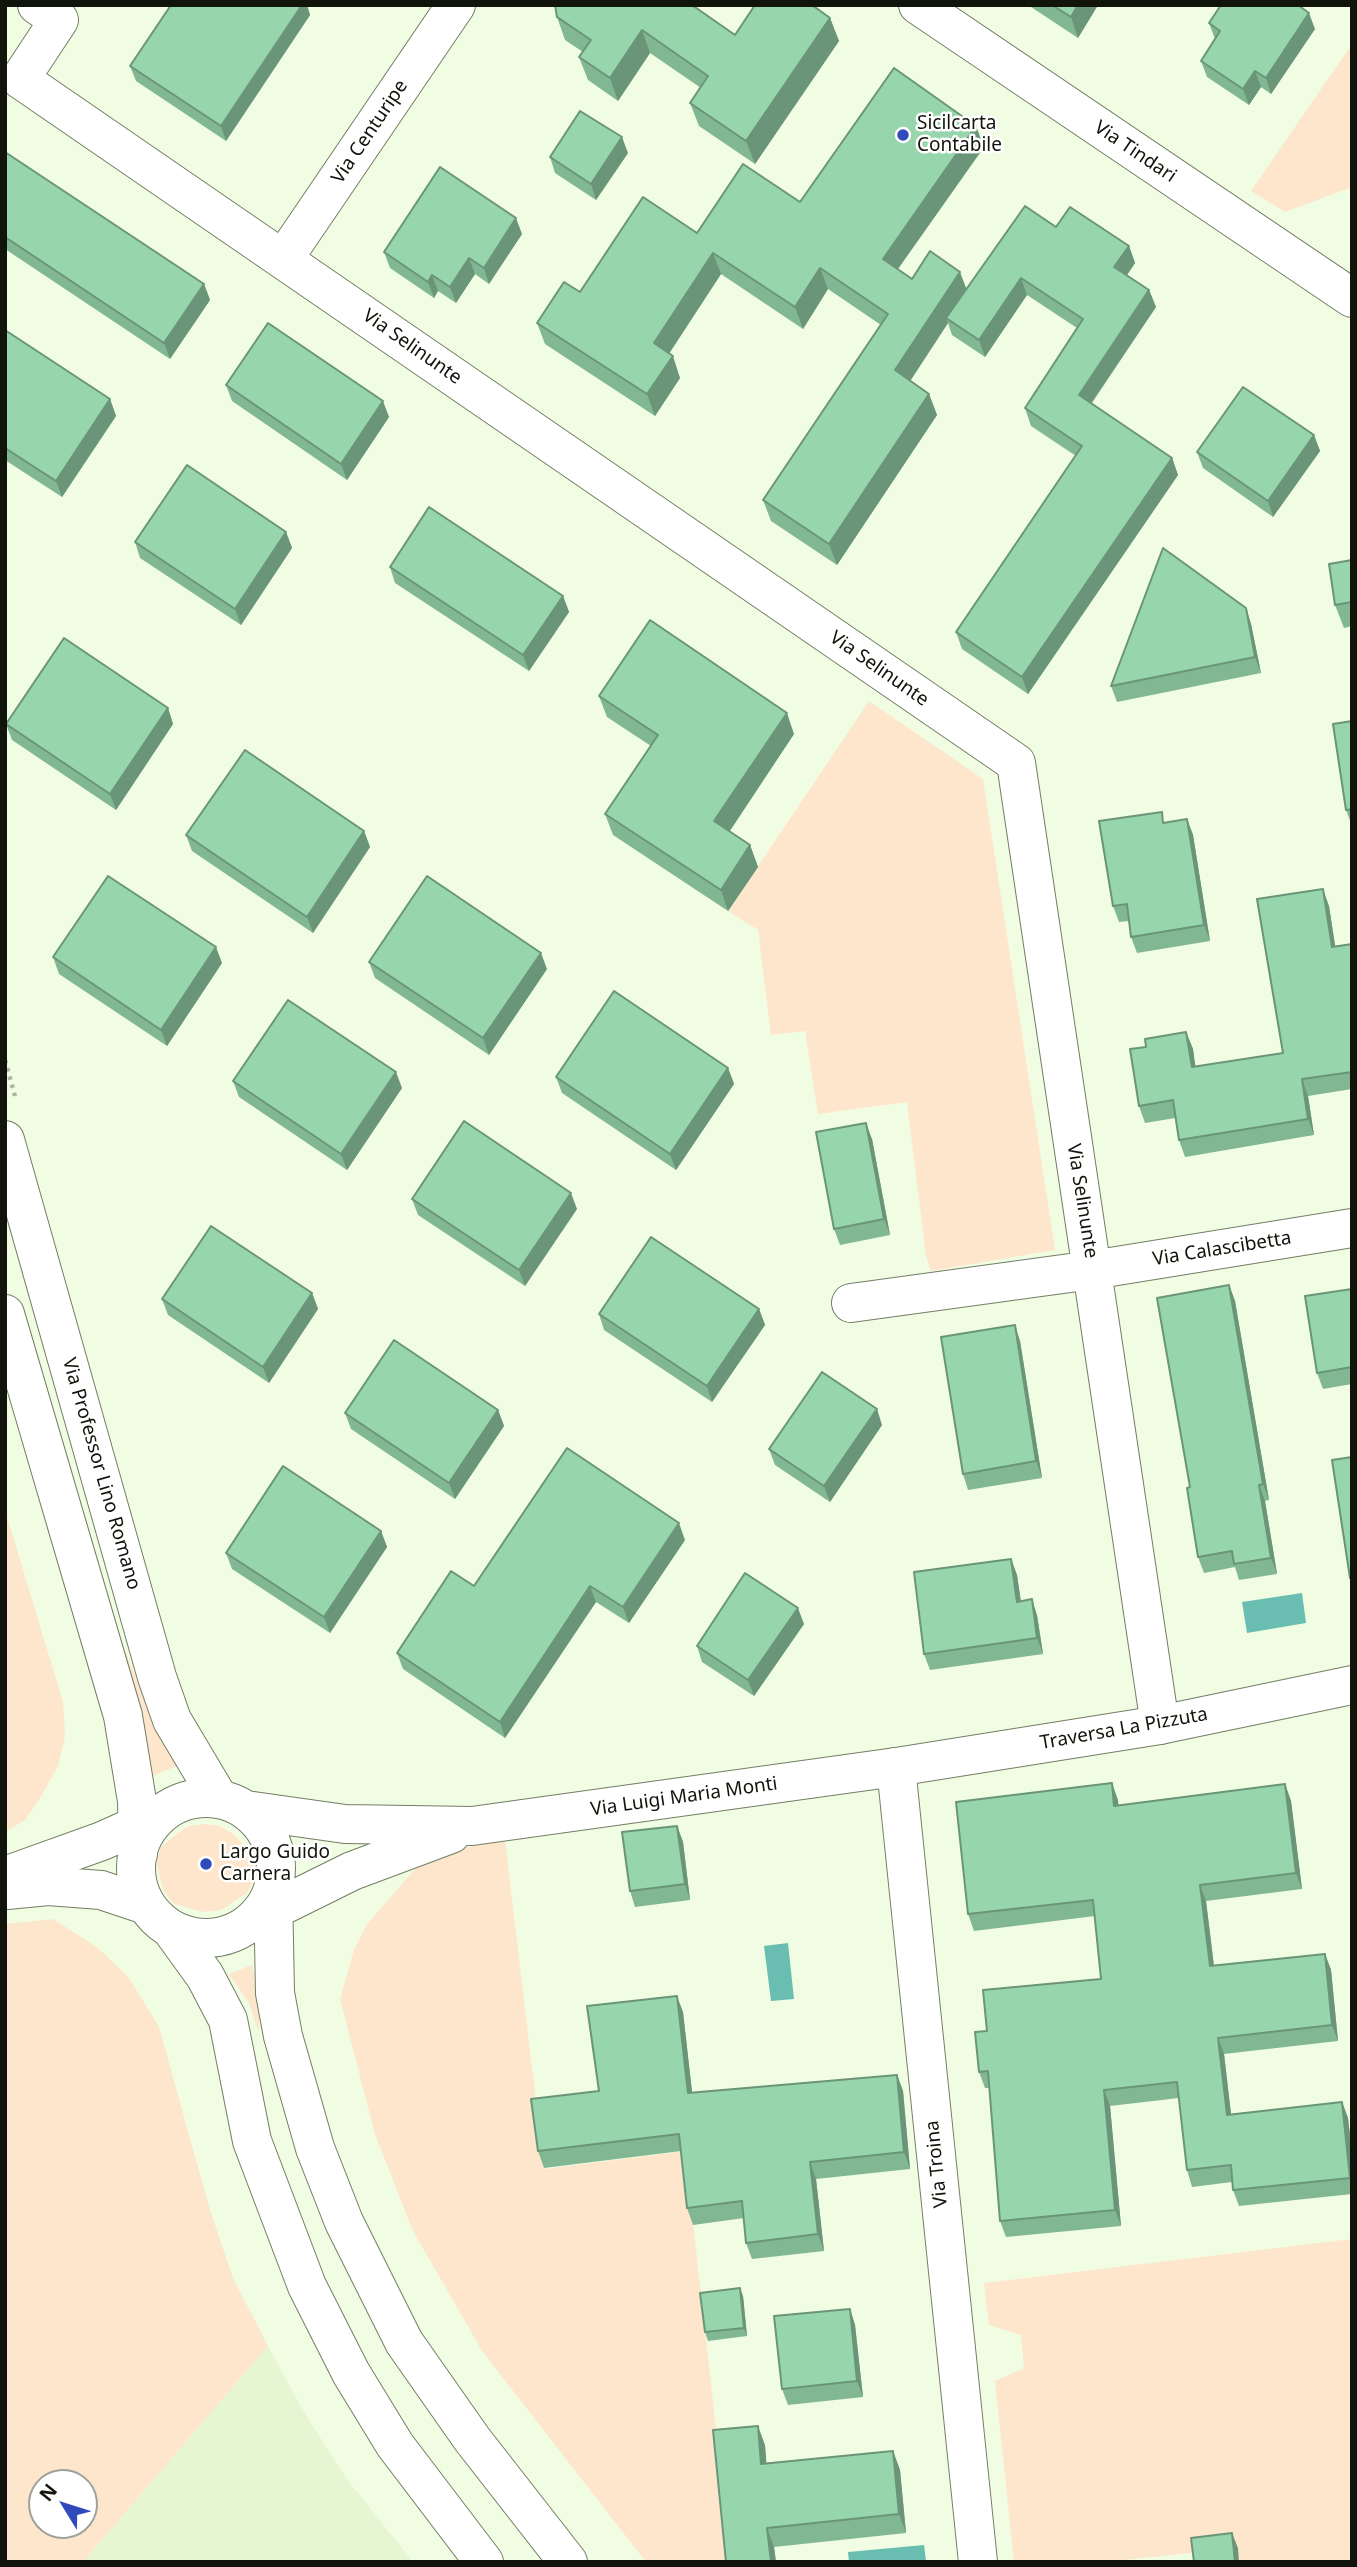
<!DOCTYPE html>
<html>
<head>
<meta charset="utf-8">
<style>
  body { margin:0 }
  #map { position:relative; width:1357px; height:2567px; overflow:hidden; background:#f1fde2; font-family:"Noto Sans",sans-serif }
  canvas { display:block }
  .frame { position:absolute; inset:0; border:7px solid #10140a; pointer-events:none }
  .north { position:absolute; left:28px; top:2469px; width:70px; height:70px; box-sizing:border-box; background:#fff; border:2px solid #9fa19d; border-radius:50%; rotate:308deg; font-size:19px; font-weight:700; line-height:28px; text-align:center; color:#10140a }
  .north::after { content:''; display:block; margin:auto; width:24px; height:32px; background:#314abb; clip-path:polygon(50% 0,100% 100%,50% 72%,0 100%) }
</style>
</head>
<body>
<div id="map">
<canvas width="1357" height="2567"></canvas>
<div class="frame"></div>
<div class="north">N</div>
</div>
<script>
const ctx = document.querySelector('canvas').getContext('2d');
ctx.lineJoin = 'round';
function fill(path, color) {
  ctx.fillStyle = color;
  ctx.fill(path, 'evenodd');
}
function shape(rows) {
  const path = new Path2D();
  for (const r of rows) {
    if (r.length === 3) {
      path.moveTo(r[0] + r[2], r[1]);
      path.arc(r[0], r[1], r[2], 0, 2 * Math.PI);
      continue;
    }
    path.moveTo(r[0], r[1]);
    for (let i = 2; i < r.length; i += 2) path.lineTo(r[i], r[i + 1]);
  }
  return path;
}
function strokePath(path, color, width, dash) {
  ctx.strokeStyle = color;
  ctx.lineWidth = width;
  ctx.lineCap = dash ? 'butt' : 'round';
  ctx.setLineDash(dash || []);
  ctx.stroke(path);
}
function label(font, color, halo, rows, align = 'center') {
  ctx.font = font + ' "Noto Sans",sans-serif';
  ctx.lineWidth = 5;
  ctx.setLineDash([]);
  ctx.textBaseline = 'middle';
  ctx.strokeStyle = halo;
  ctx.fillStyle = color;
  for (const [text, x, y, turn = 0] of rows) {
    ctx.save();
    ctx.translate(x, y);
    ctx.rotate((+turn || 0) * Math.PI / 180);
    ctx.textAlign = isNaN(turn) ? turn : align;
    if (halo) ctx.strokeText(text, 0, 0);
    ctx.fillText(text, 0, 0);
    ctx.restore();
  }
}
fill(shape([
  [268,2346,301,2407,346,2478,413,2562,83,2562]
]), '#e6f6d3');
fill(shape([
  [1352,44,1352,187,1285,212,1251,191],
  [869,701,983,779,1055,1250,931,1271,926,1256,907,1102,818,1114,805,1031,771,1035,758,930,728,911],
  [5,1510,63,1702,65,1736,58,1766,40,1798,25,1820,5,1832],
  [125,1650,147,1706,184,1763,150,1777,132,1706],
  [204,1824,220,1826,233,1834,246,1847,256,1863,254,1880,247,1893,221,1910,203,1912,174,1904,164,1892,156,1862,161,1847,175,1835,189,1826],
  [505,1840,544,2169,685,2151,731,2562,646,2562,482,2351,412,2229,375,2134,340,1999,354,1950,367,1924,428,1854],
  [53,1919,98,1948,129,1978,159,2027,210,2210,233,2278,268,2346,83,2562,5,2562,5,1924],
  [42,2483,84,2483,84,2525,42,2525],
  [252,1965,259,1996,259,2033,249,2003,229,1974],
  [1352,2239,1352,2562,1239,2562,1237,2548,1106,2562,1014,2562,995,2381,1024,2368,1021,2335,989,2325,984,2283]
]), '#fde6cc');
fill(shape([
  [1302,1593,1306,1623,1247,1633,1242,1602],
  [788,1943,794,1999,771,2001,764,1946],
  [924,2545,926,2561,849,2562,848,2552]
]), '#69beb1');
const minor = shape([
  [37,5,59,20,20,79,1016,763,1160,1725],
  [918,5,1352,298],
  [284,258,456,5],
  [851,1303,1092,1270,1352,1228],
  [896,1767,978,2562]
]);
const tertiary = shape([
  [5,1140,157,1677,172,1720,219,1799],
  [5,1314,123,1716,137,1801,138,1854],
  [206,1868,70],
  [246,1810,345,1824,472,1826,896,1767,1160,1725,1352,1685],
  [5,1876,102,1841,158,1816],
  [7,1890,48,1886,101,1890,146,1905],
  [273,1890,275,1993,283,2036,315,2148,344,2222,404,2342,472,2439,568,2562],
  [253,1920,352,1871,451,1834],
  [171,1929,205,1976,228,2020,252,2141,307,2286,351,2373,395,2445,484,2562]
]);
strokePath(minor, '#737e65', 40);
strokePath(tertiary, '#737e65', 40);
strokePath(shape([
  [5,1060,15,1096]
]), '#acb59f', 4.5, [3.5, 5]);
strokePath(minor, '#fff', 38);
strokePath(tertiary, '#fff', 38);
fill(shape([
  [187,5,307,5,310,15,226,141,136,81,130,66],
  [1028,5,1098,5,1078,38],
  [557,17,735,35,830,18,839,41,755,164,699,126,690,103,701,88,650,53,618,101,588,80,579,57,583,52,565,40],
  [1209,23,1315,29,1271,94,1261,87,1249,105,1207,77,1201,61,1215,39],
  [984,147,898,269,912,279,967,288,1056,227,1129,246,1135,263,1127,275,1149,290,1156,307,1092,403,1172,458,1178,475,1028,694,962,649,956,632,1076,456,1031,426,1025,408,1077,328,1027,295,985,357,952,335,948,323,910,381,929,394,937,415,837,565,771,521,763,500,881,325,828,289,803,329,721,274,669,354,680,378,655,416,545,344,537,323,580,292,697,233],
  [5,152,204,284,210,300,170,359,5,249],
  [628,153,596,200,555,173,550,157],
  [522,234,489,284,475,274,456,303,438,291,434,298,390,268,384,252],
  [5,330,110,399,116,416,62,497,5,460],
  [226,385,389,417,347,480,232,401],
  [1314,435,1320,451,1273,517,1203,468,1197,452],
  [286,532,292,548,241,625,140,558,135,542],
  [1352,560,1352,626,1344,628,1335,605],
  [390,567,563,596,569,612,529,671,395,583],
  [1246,608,1251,624,1261,673,1117,702,1111,686],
  [599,696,794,734,729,831,750,845,758,867,728,911,613,835,605,814,651,746,607,717],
  [168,708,173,724,116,810,12,740,6,724],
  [1352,721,1352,826,1346,810],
  [1187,819,1193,835,1210,941,1137,953,1131,937,1129,921,1119,922,1113,906,1166,823],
  [364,831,370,847,313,933,192,851,186,835],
  [1329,906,1335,947,1352,944,1352,1089,1308,1096,1314,1135,1185,1157,1179,1140,1175,1118,1145,1123,1139,1106,1146,1047,1186,1032,1193,1049,1195,1067,1283,1053],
  [53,957,222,963,167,1046,59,974],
  [369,962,547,969,489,1055,375,978],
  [728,1068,734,1084,676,1170,562,1093,556,1077],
  [233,1081,402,1088,347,1170,239,1097],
  [872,1139,890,1235,840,1245,834,1229],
  [412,1199,577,1209,525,1286,418,1215],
  [1229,1285,1235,1301,1269,1500,1265,1501,1277,1574,1239,1580,1235,1567,1204,1573,1198,1557,1190,1487],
  [1352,1289,1352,1384,1323,1389,1317,1373],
  [312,1293,318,1309,269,1383,168,1315,162,1299],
  [759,1309,765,1325,712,1402,604,1330,599,1314],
  [1020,1341,1042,1478,968,1490,963,1474],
  [498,1410,504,1426,455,1499,351,1429,345,1413],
  [882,1425,830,1502,775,1465,769,1449],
  [381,1531,387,1547,330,1633,232,1569,226,1553],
  [685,1540,629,1623,596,1602,505,1738,403,1669,397,1653,474,1586],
  [1011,1559,1017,1575,1021,1601,1037,1615,1043,1654,930,1670,924,1654],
  [804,1624,754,1696,702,1662,697,1646],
  [1285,1784,1291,1801,1302,1889,1206,1901,1214,1966,1325,1954,1331,1970,1338,2041,1224,2054,1231,2114,1342,2102,1348,2118,1352,2153,1352,2194,1239,2206,1233,2190,1232,2182,1192,2187,1187,2170,1179,2098,1110,2106,1121,2226,1006,2237,1000,2221,990,2088,985,2088,979,2072,987,2031,1101,1979,1095,1916,974,1931,968,1914,1118,1800,1118,1806],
  [677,1826,683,1842,690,1900,635,1907,630,1891],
  [683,2012,692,2093,897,2075,903,2091,910,2169,816,2179,824,2251,752,2259,746,2243,744,2218,693,2225,687,2208,681,2151,544,2168,538,2151,599,2091],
  [743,2296,747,2336,708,2341,705,2332],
  [850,2309,855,2325,863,2397,788,2405,782,2389],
  [765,2445,766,2463,893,2451,900,2470,906,2533,774,2547,776,2562,726,2562]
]), '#82b794');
fill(shape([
  [302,5,307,5,310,15,226,141,221,126],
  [1078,5,1098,5,1078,38,1071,17],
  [1309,13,1315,29,1271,94,1266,78],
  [830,18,839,41,755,164,746,141],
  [642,30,650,53,618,101,610,78],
  [1255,71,1261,87,1249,105,1243,89],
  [976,126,984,147,890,280,883,259],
  [622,137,628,153,596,200,591,184],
  [516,218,522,234,489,284,484,268],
  [1129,246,1135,263,1121,284,1114,267],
  [713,253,721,274,662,364,654,343],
  [469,258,475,274,456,303,450,287],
  [820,268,828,289,803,329,795,307],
  [960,272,968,293,946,318,948,323,903,392,895,370],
  [432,275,438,291,434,298,428,282],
  [1021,278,1027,295,985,357,979,340],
  [204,284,210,300,170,359,164,343],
  [1149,290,1156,307,1085,412,1079,395],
  [673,356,680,378,655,416,647,394],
  [929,394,937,415,837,565,829,544],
  [110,399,116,416,62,497,56,481],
  [383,401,389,417,347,480,341,464],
  [1314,435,1320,451,1273,517,1268,501],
  [1172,458,1178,475,1028,694,1022,677],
  [286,532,292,548,241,625,235,609],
  [563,596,569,612,529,671,523,655],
  [1246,608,1251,624,1261,673,1255,657],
  [168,708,173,724,116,810,110,794],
  [787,713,794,734,722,843,714,821],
  [1187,819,1193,835,1210,941,1204,925],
  [364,831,370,847,313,933,307,917],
  [750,845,758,867,728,911,721,890],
  [1323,889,1329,906,1338,964,1332,947],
  [216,947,222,963,167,1046,161,1030],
  [541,953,547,969,489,1055,483,1038],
  [1186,1032,1193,1049,1198,1084,1192,1067],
  [728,1068,734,1084,676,1170,670,1154],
  [396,1072,402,1088,347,1170,341,1154],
  [1302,1079,1308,1096,1314,1135,1308,1119],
  [866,1123,872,1139,890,1235,884,1219],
  [571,1193,577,1209,525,1286,519,1270],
  [1229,1285,1235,1301,1269,1500,1263,1484],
  [312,1293,318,1309,269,1383,263,1367],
  [759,1309,765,1325,712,1402,707,1386],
  [1015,1325,1020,1341,1042,1478,1036,1461],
  [877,1409,882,1425,830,1502,824,1486],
  [498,1410,504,1426,455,1499,449,1483],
  [1259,1485,1265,1501,1277,1574,1271,1558],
  [679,1523,685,1540,629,1623,623,1607],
  [381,1531,387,1547,330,1633,324,1617],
  [1011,1559,1017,1575,1023,1618,1017,1602],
  [590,1586,596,1602,505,1738,500,1722],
  [1032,1599,1037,1615,1043,1654,1037,1638],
  [798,1608,804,1624,754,1696,748,1680],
  [1112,1783,1118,1800,1120,1823,1114,1806],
  [1285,1784,1291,1801,1302,1889,1296,1873],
  [677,1826,683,1842,690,1900,685,1884],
  [1200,1885,1206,1901,1216,1983,1210,1966],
  [1325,1954,1331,1970,1338,2041,1332,2025],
  [677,1996,683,2012,694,2109,688,2093],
  [1218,2038,1224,2054,1233,2131,1227,2115],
  [897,2075,903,2091,910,2169,904,2152],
  [1104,2090,1110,2106,1121,2226,1115,2210],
  [1342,2102,1348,2118,1352,2153,1352,2183,1350,2178],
  [810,2162,816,2179,824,2251,818,2234],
  [740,2288,743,2296,747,2336,744,2328],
  [850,2309,855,2325,863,2397,857,2381],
  [758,2426,765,2445,768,2483,761,2464],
  [893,2451,900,2470,906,2533,899,2514],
  [767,2528,774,2547,776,2562,771,2562],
  [1232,2533,1238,2548,1239,2562,1235,2562]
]), '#6a9578');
const building = shape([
  [171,5,302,5,221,126,130,66,171,5],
  [555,5,692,5,735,35,755,5,812,5,830,18,746,141,690,103,708,76,642,30,610,78,579,57,591,40,557,17,555,5],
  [1052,5,1078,5,1071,17,1052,5],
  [1221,5,1298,5,1309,13,1266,78,1255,71,1243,89,1201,61,1220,31,1209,23,1221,5],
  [894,68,976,126,883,259,912,279,930,251,960,272,895,370,929,394,829,544,763,500,888,314,820,268,795,307,713,253,654,343,673,356,647,394,537,323,564,282,580,292,643,197,697,233,743,164,800,202,894,68],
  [580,111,622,137,591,184,550,157,580,111],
  [5,152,204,284,164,343,5,237,5,152],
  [440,167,516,218,484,268,469,258,450,287,432,275,428,282,384,252,440,167],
  [1025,206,1056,227,1070,207,1129,246,1114,267,1149,290,1079,395,1172,458,1022,677,956,632,1082,446,1025,408,1083,319,1021,278,979,340,946,318,1025,206],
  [268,323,383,401,341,464,226,385,268,323],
  [5,330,110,399,56,481,5,448,5,330],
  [1243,387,1314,435,1268,501,1197,452,1243,387],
  [187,465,286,532,235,609,135,542,187,465],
  [429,507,563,596,523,655,390,567,429,507],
  [1163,548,1246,608,1255,657,1111,686,1163,548],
  [1352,560,1352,602,1335,605,1329,564,1352,560],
  [650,620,787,713,714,821,750,845,721,890,605,814,658,735,599,696,650,620],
  [64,638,168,708,110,794,6,724,64,638],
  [1352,721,1352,809,1346,810,1333,724,1352,721],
  [245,750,364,831,307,917,186,835,245,750],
  [1162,812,1163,823,1187,819,1204,925,1131,937,1127,904,1113,906,1099,821,1162,812],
  [108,876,216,947,161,1030,53,957,108,876],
  [427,876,541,953,483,1038,369,962,427,876],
  [1323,889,1332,947,1352,944,1352,1072,1302,1079,1308,1119,1179,1140,1173,1100,1139,1106,1130,1049,1146,1047,1145,1039,1186,1032,1192,1067,1283,1053,1257,899,1323,889],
  [614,991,728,1068,670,1154,556,1077,614,991],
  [288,1000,396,1072,341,1154,233,1081,288,1000],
  [464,1121,571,1193,519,1270,412,1199,464,1121],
  [866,1123,884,1219,834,1229,816,1132,866,1123],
  [211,1226,312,1293,263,1367,162,1299,211,1226],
  [651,1237,759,1309,707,1386,599,1314,651,1237],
  [1229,1285,1263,1484,1259,1485,1271,1558,1234,1564,1232,1551,1198,1557,1187,1488,1190,1487,1157,1298,1229,1285],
  [1352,1289,1352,1367,1317,1373,1305,1296,1352,1289],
  [1015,1325,1036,1461,963,1474,941,1337,1015,1325],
  [394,1340,498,1410,449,1483,345,1413,394,1340],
  [822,1372,877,1409,824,1486,769,1449,822,1372],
  [567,1448,679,1523,623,1607,590,1586,500,1722,397,1653,451,1571,474,1586,567,1448],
  [1352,1457,1352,1578,1350,1578,1332,1460,1352,1457],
  [283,1466,381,1531,324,1617,226,1553,283,1466],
  [1011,1559,1017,1602,1032,1599,1037,1638,924,1654,914,1572,1011,1559],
  [745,1573,798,1608,748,1680,697,1646,745,1573],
  [1112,1783,1114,1806,1285,1784,1296,1873,1200,1885,1210,1966,1325,1954,1332,2025,1218,2038,1227,2115,1342,2102,1350,2178,1233,2190,1231,2165,1187,2170,1177,2082,1104,2090,1115,2210,1000,2221,988,2071,979,2072,975,2032,987,2031,983,1990,1101,1979,1093,1900,968,1914,956,1802,1112,1783],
  [677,1826,685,1884,630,1891,622,1832,677,1826],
  [677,1996,688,2093,897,2075,904,2152,810,2162,818,2234,746,2243,742,2201,687,2208,679,2134,538,2151,531,2099,599,2091,587,2006,677,1996],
  [740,2288,744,2328,705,2332,700,2293,740,2288],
  [850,2309,857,2381,782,2389,774,2316,850,2309],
  [758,2426,761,2464,893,2451,899,2514,767,2528,771,2562,726,2562,713,2430,758,2426],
  [1232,2533,1235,2562,1194,2562,1191,2538,1232,2533]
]);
fill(building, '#97d5ac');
strokePath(building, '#6a9578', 2);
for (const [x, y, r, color] of [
  [903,135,7,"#314abb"],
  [206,1864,7,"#314abb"]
]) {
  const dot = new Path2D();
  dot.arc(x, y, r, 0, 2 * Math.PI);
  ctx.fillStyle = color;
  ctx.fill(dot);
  strokePath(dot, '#fff', 2.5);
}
label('19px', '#10140a', '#fff', [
  ["Sicilcarta",917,124],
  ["Contabile",917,146],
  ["Largo Guido",220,1853],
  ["Carnera",220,1875]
], 'left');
label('19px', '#10140a', '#fff', [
  ["Via Centuripe",370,132,-56],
  ["Via Tindari",1135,152,34],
  ["Via Selinunte",412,347,35],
  ["Via Selinunte",879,669,35],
  ["Via Selinunte",1082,1201,81],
  ["Via Calascibetta",1222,1249,-9],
  ["Via Professor Lino Romano",101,1474,74],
  ["Traversa La Pizzuta",1124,1729,-10],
  ["Via Luigi Maria Monti",684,1797,-8],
  ["Via Troina",937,2164,-96]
]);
</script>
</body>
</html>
